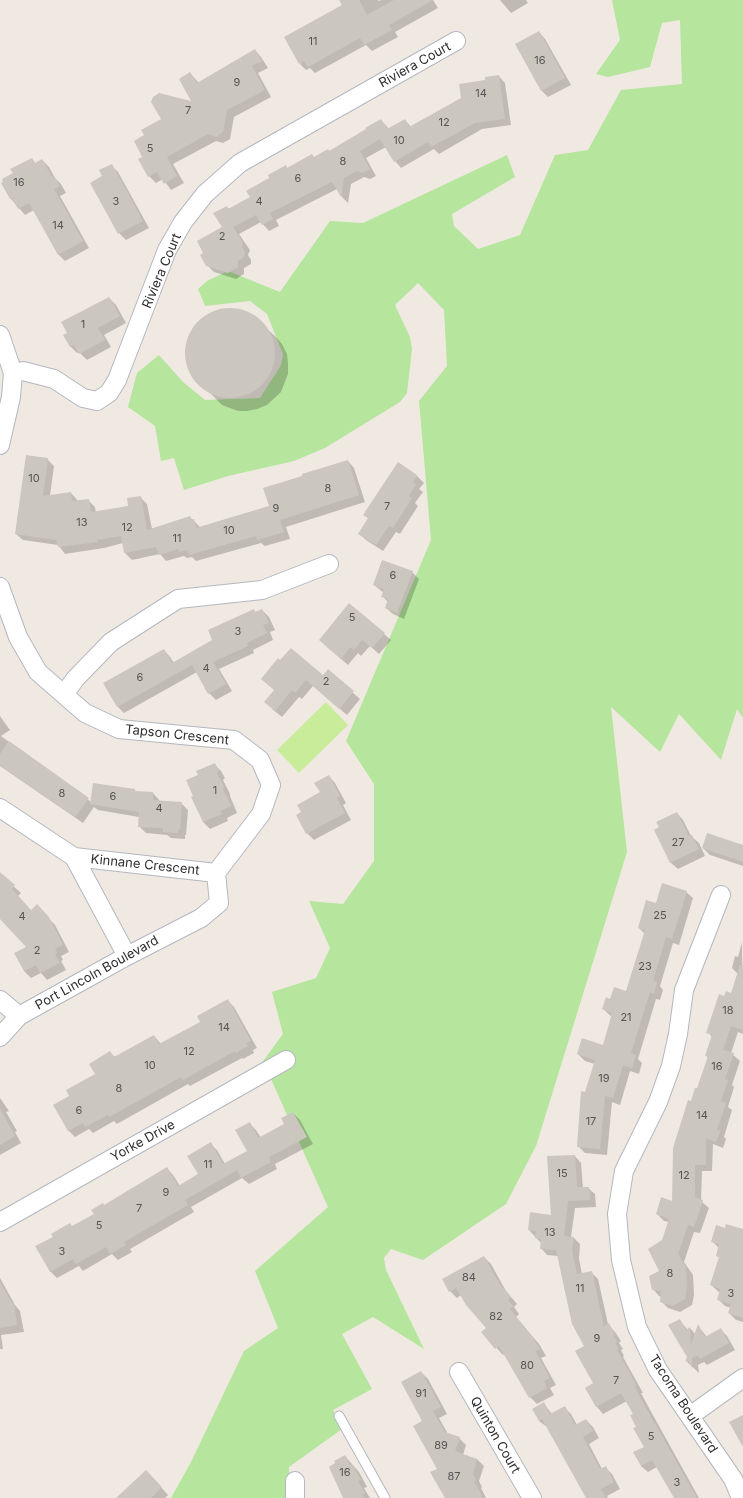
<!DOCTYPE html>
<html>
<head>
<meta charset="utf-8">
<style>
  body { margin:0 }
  canvas { display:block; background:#efe9e1 }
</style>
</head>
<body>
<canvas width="743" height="1498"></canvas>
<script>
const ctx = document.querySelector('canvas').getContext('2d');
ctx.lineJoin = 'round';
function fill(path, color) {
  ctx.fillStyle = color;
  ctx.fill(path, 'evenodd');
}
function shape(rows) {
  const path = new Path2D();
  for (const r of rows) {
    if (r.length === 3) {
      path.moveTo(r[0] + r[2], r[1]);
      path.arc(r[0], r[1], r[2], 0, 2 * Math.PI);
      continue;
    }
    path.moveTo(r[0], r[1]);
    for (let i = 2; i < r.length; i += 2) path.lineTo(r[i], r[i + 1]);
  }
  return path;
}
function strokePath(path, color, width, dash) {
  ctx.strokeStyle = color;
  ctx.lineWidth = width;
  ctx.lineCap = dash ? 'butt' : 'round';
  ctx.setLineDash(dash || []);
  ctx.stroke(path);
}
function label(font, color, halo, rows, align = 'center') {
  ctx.font = font + ' Inter,sans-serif';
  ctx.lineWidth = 3;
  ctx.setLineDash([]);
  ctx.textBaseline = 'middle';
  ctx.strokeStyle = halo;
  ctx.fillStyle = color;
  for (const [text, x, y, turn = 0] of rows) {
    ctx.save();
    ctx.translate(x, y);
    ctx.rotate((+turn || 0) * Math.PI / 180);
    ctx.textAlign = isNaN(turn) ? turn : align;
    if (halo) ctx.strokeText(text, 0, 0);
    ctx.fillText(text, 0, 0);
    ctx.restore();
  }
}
fill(shape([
  [612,0,743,0,743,718,737,709,721,760,679,714,660,752,611,707,627,852,536,1146,506,1204,423,1260,391,1249,384,1258,386,1270,424,1349,373,1317,342,1334,372,1389,333,1410,342,1429,289,1467,290,1498,171,1498,191,1462,244,1351,278,1328,255,1271,328,1207,263,1061,283,1034,272,992,316,978,330,948,309,901,343,904,374,861,374,784,346,741,431,540,419,401,447,366,444,310,418,283,395,305,410,337,412,349,407,393,400,402,325,448,294,461,228,476,184,490,174,458,161,461,155,426,128,407,137,373,159,355,183,382,205,400,260,398,281,365,283,354,267,314,250,301,205,306,198,289,207,281,228,271,280,292,330,221,363,223,507,155,515,177,452,214,454,226,478,249,520,235,555,155,588,150,621,90,682,84,680,20,662,23,650,67,608,77,596,74,620,40]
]), '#b6e59e');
fill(shape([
  [326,702,348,725,299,773,277,750]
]), '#c9ec9a');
fill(shape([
  [340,0,378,0,378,1,381,0,433,0,438,8,395,32,398,37,372,51,366,45,315,73,310,68,306,70,300,64,343,6],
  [500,0,526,0,528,3,511,13],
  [539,32,545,39,571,85,548,97,541,90],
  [255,50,261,57,268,68,258,73,271,97,234,117,230,139,223,143,216,141,173,164,184,183,171,190,163,179,156,183,149,176,144,157,193,102,190,73,199,83],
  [499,76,505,83,511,125,482,129,439,154,434,149,401,168,395,161,386,147,366,158,376,176,370,179,364,177,351,184,348,203,342,197,337,189,276,220,279,226,269,231,261,222,239,234,250,250,248,255,251,260,251,264,244,268,244,274,236,279,214,272,207,265,223,228,227,207,229,209,251,197,287,169,314,158,328,150,330,151,368,129,381,120,389,129,405,120,411,127,462,99,486,81],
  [32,159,36,164,42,160,49,167,55,178,61,184,66,193,60,196,89,248,65,261,58,254,34,210,25,215,11,199,2,184],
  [111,165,118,172,149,228,126,240,119,233,104,176],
  [109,298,116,305,126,323,104,335,111,347,87,360,79,352,77,353,70,346],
  [222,309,235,309,252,315,276,337,282,344,287,354,288,363,288,374,281,392,267,405,257,409,247,411,238,411,222,405,194,377,189,367,186,356,189,337,199,322,213,312],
  [47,459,54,466,50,496,71,493,78,501,88,500,95,507,96,513,129,506,140,497,147,504,152,529,190,517,200,527,270,506,348,461,354,468,365,502,286,527,290,539,265,546,261,543,196,561,192,557,187,558,184,556,166,561,160,554,132,560,125,553,123,543,104,548,65,554,58,545,23,540,16,534],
  [399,464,417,476,424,483,419,489,423,492,415,503,418,506,400,534,396,532,383,551,366,540,359,533,369,519,364,515],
  [412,572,419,579,404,619,393,614,386,608,388,602,382,596,384,593,374,585],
  [254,610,256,613,262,610,269,617,275,630,270,632,273,640,253,650,254,653,219,669,232,691,216,700,209,693,197,672,124,713,117,706,164,650,170,657,174,663,214,640],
  [384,634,391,640,379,654,370,646,361,656,358,653,348,665,327,647],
  [328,671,360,699,347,715,313,686,302,699,299,697,282,717,272,709,275,690,262,679,323,676],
  [0,716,10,730,1,736,91,802,135,790,136,792,153,793,160,801,181,803,188,810,186,835,185,835,185,839,171,838,167,835,146,833,139,826,139,817,98,810,94,807,83,823,0,766],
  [214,764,221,771,225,778,223,780,230,794,230,796,237,813,227,818,228,821,210,829,203,822,194,796,199,775],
  [329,776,335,783,346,803,343,805,351,820,314,840,307,833,302,813,321,793],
  [677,813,683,820,691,836,699,843,705,856,678,869,671,863,655,830,660,828],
  [743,846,743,866,710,855,703,848],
  [0,874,21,893,18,896,31,911,37,906,55,925,69,952,61,956,63,960,61,961,66,970,47,980,41,973,31,978,24,971,27,947,0,918],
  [686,892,693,898,679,945,673,943,660,986,663,990,660,1000,656,999,638,1059,642,1063,639,1074,630,1071,620,1105,612,1102,607,1155,585,1153,578,1146,586,1094,595,1064,585,1061,578,1054,603,1046,612,1017,603,1009,611,1000,626,992,645,934,639,928,657,904],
  [742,942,743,1034,738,1032,731,1053,740,1061,732,1085,734,1087,728,1107,732,1110,724,1137,726,1139,723,1148,713,1144,712,1171,702,1171,701,1201,709,1208,700,1233,694,1232,684,1262,693,1275,694,1295,692,1305,680,1312,668,1308,661,1301,661,1297,659,1296,653,1289,661,1271,663,1241,669,1222,664,1221,657,1214,673,1202,692,1102,698,1090,708,1058,706,1055,712,1037,708,1032,725,997,732,994,738,974,732,968,735,956,738,957],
  [227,1000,234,1007,257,1048,253,1050,254,1053,243,1059,242,1058,190,1086,188,1084,117,1124,114,1121,93,1133,89,1129,75,1137,68,1130,70,1097,96,1074,110,1053,115,1057,154,1036,161,1044,201,1022],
  [0,1098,9,1111,6,1112,17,1131,15,1132,21,1143,0,1155],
  [293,1113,300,1120,313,1144,275,1164,277,1169,249,1184,242,1178,191,1207,194,1212,130,1249,132,1252,118,1260,112,1254,83,1271,79,1266,57,1278,50,1271,72,1227,95,1215,104,1206,167,1168,173,1175,180,1186,199,1175,210,1144,217,1150,225,1164,248,1152,249,1123,256,1130,261,1138,286,1125],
  [575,1156,581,1163,583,1188,588,1188,595,1194,596,1207,575,1208,571,1237,574,1238,580,1244,579,1259,582,1274,591,1272,598,1279,608,1324,615,1332,621,1341,619,1343,623,1349,621,1350,624,1356,623,1357,643,1393,641,1393,649,1408,699,1498,675,1498,657,1467,648,1472,641,1466,645,1447,634,1414,627,1401,603,1414,597,1407,586,1388,595,1383,585,1346,558,1256,547,1255,541,1248,541,1243,529,1230,552,1216],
  [725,1229,743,1230,743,1322,736,1320,729,1313,731,1308,725,1306,718,1299,720,1293,711,1285,720,1258,717,1256,719,1248,712,1241],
  [484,1257,491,1264,506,1291,517,1304,514,1307,519,1314,516,1317,539,1344,546,1356,541,1358,556,1385,550,1388,554,1395,537,1404,530,1397,505,1353,503,1355,482,1332,487,1328,461,1295,457,1298,450,1291],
  [0,1278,15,1305,20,1311,24,1332,1,1335,3,1349,0,1349],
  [679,1320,688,1330,690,1328,695,1334,698,1326,707,1337,720,1329,727,1336,735,1350,707,1365,704,1362,698,1365,699,1373,687,1362,688,1357],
  [421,1372,428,1379,447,1414,439,1418,448,1434,459,1438,466,1445,463,1455,477,1459,484,1466,479,1481,482,1487,481,1488,486,1498,446,1498,424,1422],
  [544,1404,552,1414,564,1407,571,1414,577,1425,586,1420,593,1427,599,1438,589,1444,602,1469,605,1467,612,1474,620,1489,607,1496,608,1498,587,1498,547,1427,539,1421],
  [345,1456,359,1472,367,1487,364,1488,370,1498,345,1498,337,1464],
  [153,1478,168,1495,165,1498,122,1498]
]), '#0003');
fill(shape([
  [339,0,359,0,367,15,394,0,433,0,389,25,392,30,364,45,360,38,308,67,304,61,299,64,284,37,342,5],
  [539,31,565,78,541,91,515,44],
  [255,49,262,61,252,66,265,90,227,110,223,132,216,137,208,134,167,157,177,176,164,184,157,172,148,177,138,159,142,157,134,141,144,135,141,130,161,119,151,102,153,97,159,93,191,101,179,79,190,72,197,83],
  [499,75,505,119,475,123,431,147,428,142,394,162,380,139,360,151,370,169,362,173,357,171,344,178,341,197,332,182,270,213,273,219,262,225,256,215,233,227,243,243,242,247,245,252,244,257,238,261,238,267,228,273,206,266,200,255,203,253,197,241,222,227,213,213,227,206,228,209,250,197,246,191,269,178,268,175,286,165,287,168,312,154,314,157,328,149,329,151,366,129,365,128,381,119,387,129,405,119,409,127,461,98,459,84,485,80,485,77],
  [32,158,35,163,42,159,52,177,54,176,60,186,54,189,83,241,58,255,29,203,18,209,12,198,10,199,1,183,3,182,2,179,13,173,10,169],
  [112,164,143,221,118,234,90,183,102,176,99,170],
  [109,297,120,316,98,328,105,340,79,354,74,345,70,347,63,335,67,333,61,322],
  [230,353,45],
  [26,455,48,458,43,496,71,492,72,501,89,499,91,512,128,506,127,498,141,496,147,530,190,516,191,520,194,519,196,528,269,506,263,488,302,476,302,474,348,460,359,495,280,520,284,532,257,540,256,536,189,555,187,550,179,552,178,549,159,555,156,547,124,553,121,536,97,540,98,542,58,547,56,540,15,534],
  [398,462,417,475,413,482,416,484,409,496,412,498,393,528,389,526,376,545,358,534,368,518,363,515],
  [382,560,413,571,397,613,385,608,388,599,381,597,384,589,373,585],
  [349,603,385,633,372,648,362,640,354,650,350,647,341,659,319,640],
  [254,609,255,612,262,609,269,623,263,625,267,633,247,643,248,646,213,662,226,684,208,694,192,665,117,707,103,683,164,649,172,663,212,640,208,630],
  [291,648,323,675,328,669,354,691,339,709,306,680,295,693,292,690,275,711,264,702,274,690,261,679,278,658,280,660],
  [9,741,89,798,75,817,0,765,0,754],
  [215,763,219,771,217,773,224,787,223,789,231,806,220,811,222,814,203,822,191,797,193,796,186,780,198,775,196,771],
  [329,775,340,796,337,798,345,813,306,834,296,815,301,812,297,805,320,792,314,783],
  [93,783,135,789,135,791,153,792,153,800,182,802,180,829,178,829,178,833,163,832,163,828,138,827,139,812,90,804],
  [677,812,689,836,692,835,699,849,670,863,654,830,659,827,656,822],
  [707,833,743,845,743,862,702,848],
  [0,872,15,885,12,889,31,910,37,904,49,917,63,945,55,949,57,953,55,954,60,963,40,973,36,965,24,971,14,953,26,947,0,919],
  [662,883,687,891,672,939,666,937,653,981,657,982,654,994,650,992,631,1053,636,1055,632,1068,623,1065,613,1098,605,1096,600,1149,577,1147,581,1091,585,1092,595,1060,577,1054,582,1038,603,1045,612,1013,602,1009,606,997,610,999,614,987,626,991,645,930,638,928,646,900,656,903],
  [740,965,743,965,743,1030,731,1026,723,1050,734,1053,725,1079,728,1080,721,1101,726,1103,717,1130,720,1131,716,1142,706,1138,706,1165,695,1165,695,1197,703,1200,694,1227,688,1225,678,1254,686,1267,687,1287,685,1299,673,1306,660,1302,661,1291,652,1290,649,1276,659,1271,648,1249,662,1240,669,1219,656,1214,661,1197,672,1201,673,1148,688,1100,691,1101,695,1088,697,1088,708,1056,705,1056,712,1035,706,1033,719,994,724,996,726,991,731,993],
  [228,999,251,1041,246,1043,248,1046,236,1053,235,1051,183,1080,181,1077,109,1117,108,1115,85,1127,83,1123,68,1131,53,1105,69,1096,66,1090,95,1074,89,1064,110,1051,114,1057,154,1035,159,1044,200,1022,197,1016],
  [0,1108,15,1136,0,1145],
  [293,1112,307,1137,269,1157,271,1162,241,1178,237,1170,185,1200,188,1205,124,1242,126,1245,110,1254,106,1247,76,1264,73,1259,50,1272,35,1246,53,1237,51,1234,70,1223,72,1226,94,1214,91,1210,103,1203,104,1205,167,1167,178,1186,198,1174,187,1156,211,1142,223,1164,247,1151,235,1130,250,1122,258,1138,284,1124,281,1118],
  [575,1155,577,1187,589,1187,590,1200,568,1201,564,1236,574,1237,572,1251,577,1274,592,1271,604,1327,609,1323,615,1334,613,1335,617,1342,615,1343,618,1349,617,1350,637,1386,635,1386,642,1401,697,1498,674,1498,652,1460,641,1466,633,1452,644,1447,633,1428,636,1427,630,1415,633,1414,621,1393,596,1407,585,1388,593,1383,575,1351,584,1346,572,1324,556,1250,540,1249,541,1239,535,1238,536,1231,528,1230,530,1212,551,1215,547,1156],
  [726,1224,743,1229,743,1318,728,1313,731,1304,717,1300,720,1289,710,1285,719,1257,716,1256,719,1244,711,1242,716,1225,725,1228],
  [484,1256,499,1283,511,1297,508,1300,513,1306,510,1309,532,1336,540,1349,535,1351,550,1378,544,1381,547,1388,529,1398,499,1346,495,1349,481,1332,486,1328,466,1305,456,1288,449,1292,442,1279],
  [0,1282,12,1303,14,1303,17,1325,0,1328],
  [680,1319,686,1330,690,1327,691,1345,698,1324,705,1337,721,1328,729,1343,700,1359,698,1355,692,1358,692,1368,688,1360,685,1362,687,1357,668,1325],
  [421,1371,441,1407,433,1411,445,1432,460,1437,455,1451,477,1459,473,1474,476,1480,474,1481,483,1498,445,1498,430,1472,437,1469,413,1426,422,1421,401,1382],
  [544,1402,550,1414,565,1406,575,1425,586,1419,593,1431,583,1437,600,1469,606,1466,614,1482,601,1489,606,1498,586,1498,542,1419,539,1421,532,1409],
  [743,1415,743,1447,729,1422],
  [345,1455,350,1465,352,1464,361,1480,358,1481,365,1493,362,1494,364,1498,343,1498,329,1467,335,1463,334,1461],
  [146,1470,162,1487,151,1498,116,1498]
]), '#cbc7bf');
const service = shape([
  [339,1416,385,1498]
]);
const minor = shape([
  [0,335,13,373,11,397,0,445],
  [13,373,23,371,54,379,83,398,97,401,109,393,117,380,167,250,183,222,205,194,240,163,456,41],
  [0,587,18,637,38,672,85,713,119,729,234,740,260,760,271,785,261,814,216,873,219,903,201,918,127,956,19,1016,0,1037],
  [64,694,76,678,111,642,178,599,262,590,329,564],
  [0,808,74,857,216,873],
  [74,857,127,956],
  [721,895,684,990,678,1034,671,1066,658,1102,624,1171,617,1214,621,1260,637,1327,658,1370,733,1479,741,1498],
  [0,1000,19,1016],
  [0,1222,286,1060],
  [459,1372,532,1498],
  [690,1416,743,1378],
  [295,1481,295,1498]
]);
strokePath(service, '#b4b7c1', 11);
strokePath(minor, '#b4b7c1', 20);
strokePath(service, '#fff', 9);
strokePath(minor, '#fff', 18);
label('11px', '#555452', null, [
  ["11",313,42],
  ["16",540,61],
  ["9",237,83],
  ["14",481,94],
  ["7",188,111],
  ["12",444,123],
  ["10",399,141],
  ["5",150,149],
  ["8",343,162],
  ["6",298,179],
  ["16",19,183],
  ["3",116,202],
  ["4",259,202],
  ["14",58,226],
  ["2",222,237],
  ["1",83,325],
  ["10",34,479],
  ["8",328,489],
  ["7",387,507],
  ["9",276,509],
  ["13",82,523],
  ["12",127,528],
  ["10",229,531],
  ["11",177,539],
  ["6",393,576],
  ["5",352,618],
  ["3",238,632],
  ["4",206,669],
  ["6",140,678],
  ["2",326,682],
  ["1",215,791],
  ["8",62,794],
  ["6",113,797],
  ["4",159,809],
  ["27",678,843],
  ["25",660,916],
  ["4",22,917],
  ["2",37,951],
  ["23",645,967],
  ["18",728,1011],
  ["21",626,1018],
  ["14",224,1028],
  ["12",189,1052],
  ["10",150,1066],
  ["16",717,1067],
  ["19",604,1079],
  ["8",119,1089],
  ["6",79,1111],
  ["14",702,1116],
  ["17",591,1122],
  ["11",208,1165],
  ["15",562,1174],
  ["12",684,1176],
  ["9",166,1193],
  ["7",139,1209],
  ["5",99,1226],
  ["13",550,1233],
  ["3",62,1252],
  ["8",670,1274],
  ["84",469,1278],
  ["11",580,1289],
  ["3",731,1294],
  ["82",496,1317],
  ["9",597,1339],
  ["80",527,1366],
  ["7",616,1381],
  ["91",421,1394],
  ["5",651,1437],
  ["89",441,1446],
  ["16",345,1473],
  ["87",454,1477],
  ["3",677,1483]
]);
label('13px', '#2e2e2e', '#fff', [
  ["Riviera Court",415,65,-29],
  ["Riviera Court",162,271,-67],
  ["Tapson Crescent",177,735,6],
  ["Kinnane Crescent",145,865,6],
  ["Port Lincoln Boulevard",97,973,-29],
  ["Yorke Drive",143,1141,-29],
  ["Tacoma Boulevard",683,1404,57],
  ["Quinton Court",495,1435,60]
]);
</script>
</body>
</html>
